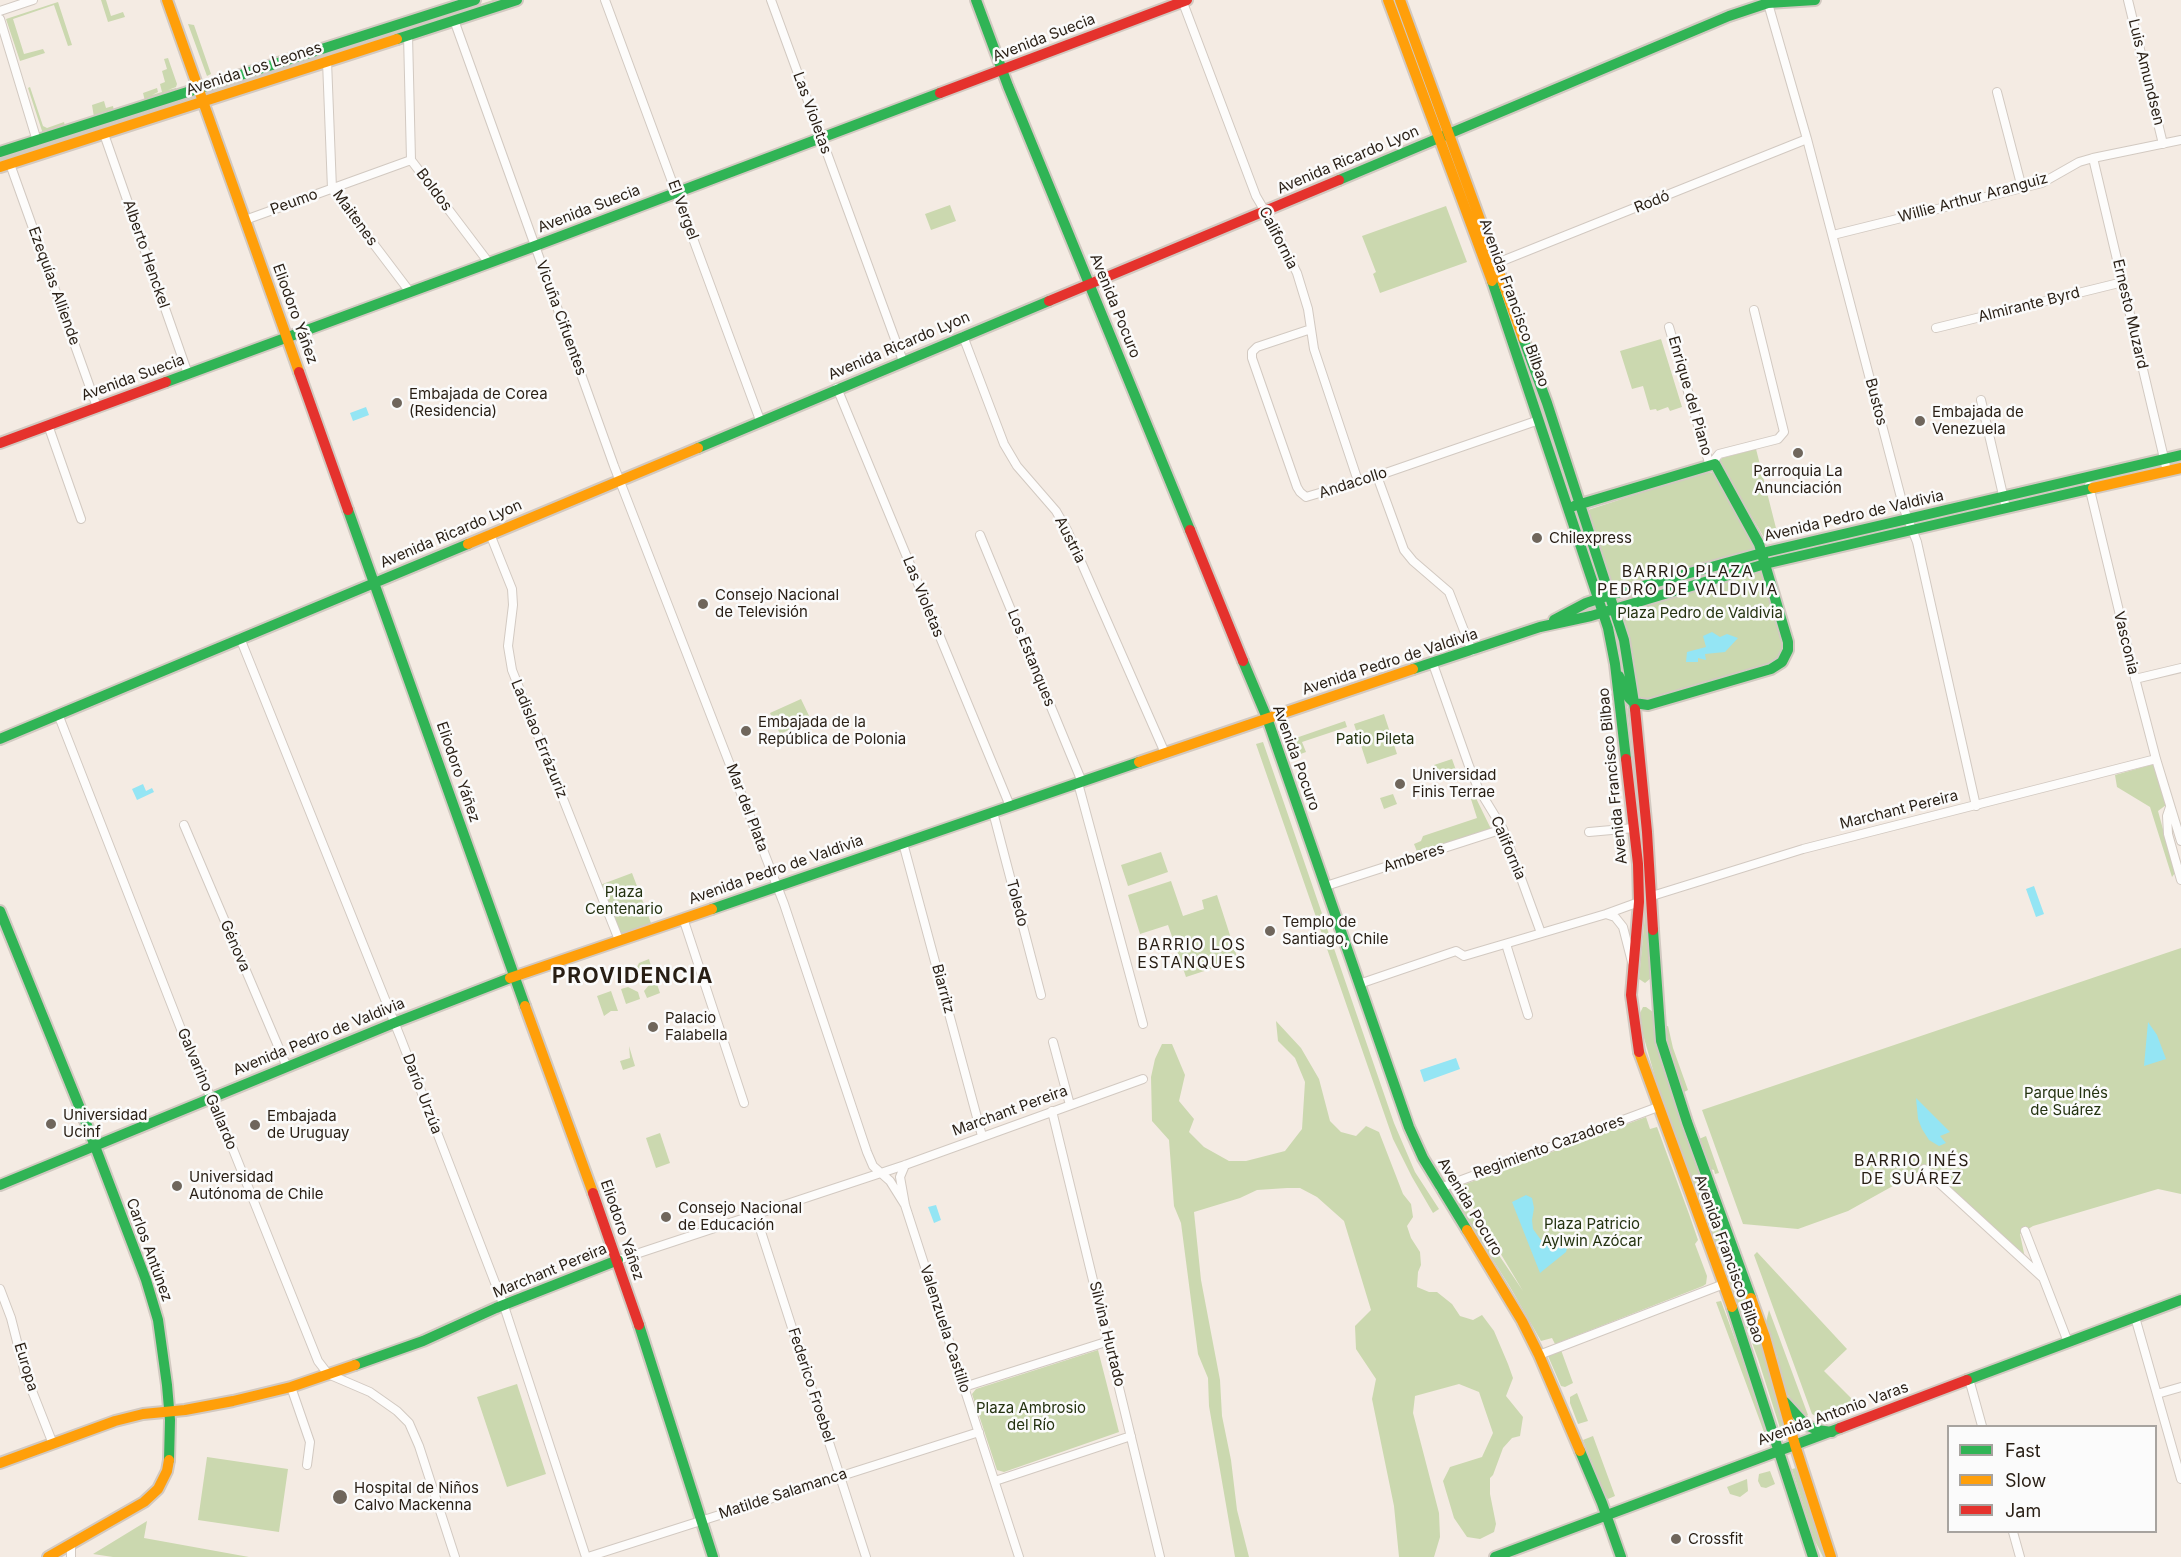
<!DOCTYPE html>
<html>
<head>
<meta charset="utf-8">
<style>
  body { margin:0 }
  #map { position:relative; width:2181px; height:1557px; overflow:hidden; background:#f4ebe3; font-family:Inter,sans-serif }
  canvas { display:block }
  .legend { position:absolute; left:1947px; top:1425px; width:210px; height:108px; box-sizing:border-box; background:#fbfbfb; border:2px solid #a7a39f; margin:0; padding:8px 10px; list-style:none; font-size:18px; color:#281e14 }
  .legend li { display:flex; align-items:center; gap:12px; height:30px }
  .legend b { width:30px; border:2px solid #a7a39f }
</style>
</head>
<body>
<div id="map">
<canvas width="2181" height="1557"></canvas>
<ul class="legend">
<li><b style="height:8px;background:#30b455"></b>Fast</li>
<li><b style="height:8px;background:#ff9f0a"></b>Slow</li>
<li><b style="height:8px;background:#e5322d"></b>Jam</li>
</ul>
</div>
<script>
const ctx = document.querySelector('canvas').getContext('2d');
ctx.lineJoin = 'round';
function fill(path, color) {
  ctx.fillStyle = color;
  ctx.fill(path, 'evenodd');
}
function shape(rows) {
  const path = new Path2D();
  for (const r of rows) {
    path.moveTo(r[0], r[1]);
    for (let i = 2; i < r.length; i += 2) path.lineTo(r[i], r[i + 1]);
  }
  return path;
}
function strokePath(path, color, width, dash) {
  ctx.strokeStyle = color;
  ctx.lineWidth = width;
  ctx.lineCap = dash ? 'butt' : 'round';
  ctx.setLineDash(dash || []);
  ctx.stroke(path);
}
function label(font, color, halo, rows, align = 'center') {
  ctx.font = font + ' Inter,sans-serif';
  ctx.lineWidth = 5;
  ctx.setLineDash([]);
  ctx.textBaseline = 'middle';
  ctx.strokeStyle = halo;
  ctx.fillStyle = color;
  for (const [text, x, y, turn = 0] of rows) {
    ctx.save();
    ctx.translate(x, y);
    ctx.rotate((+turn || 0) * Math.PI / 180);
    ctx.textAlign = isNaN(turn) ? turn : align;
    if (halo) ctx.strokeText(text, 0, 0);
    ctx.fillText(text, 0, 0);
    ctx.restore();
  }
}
fill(shape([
  [101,0,106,0,111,16,123,12,125,17,108,22],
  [493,0,503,0,222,91,222,88],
  [58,2,72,45,68,46,54,5,13,19,24,54,43,49,45,53,20,61,6,19],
  [188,24,194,25,211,74,207,76],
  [168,58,177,84,176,87,168,90,176,88,177,91,145,101,143,93,157,88,158,92,152,95,162,92,160,84,165,82,162,71,167,69,164,59],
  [30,87,43,126,47,128,64,122,65,126,43,134,28,88],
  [104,101,106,108,113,106,114,111,94,117,92,105],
  [180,101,181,105,0,161,0,157],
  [950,205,956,221,931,230,925,214],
  [1446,206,1467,262,1380,293,1373,274,1376,272,1362,236],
  [1661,339,1682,407,1670,411,1668,407,1657,411,1656,409,1650,410,1643,386,1632,389,1620,351],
  [1756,449,1778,536,1765,539,1719,463,1722,458],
  [1705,472,1713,473,1717,479,1754,545,1782,642,1780,657,1770,667,1672,692,1669,696,1647,702,1639,699,1633,655,1625,626,1625,615,1631,608,1625,587,1618,588,1611,582,1588,514,1588,510],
  [801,699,811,720,780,734,770,713],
  [1627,707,1629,711,1646,853,1651,978,1645,983,1639,979,1645,915,1644,849],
  [1384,714,1397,754,1367,764,1354,724],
  [1345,721,1347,727,1302,742,1306,752,1295,756,1290,740],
  [1263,742,1394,1123,1415,1172,1439,1209,1433,1213,1412,1177,1393,1139,1256,744],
  [1452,759,1457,773,1454,774,1452,769,1438,774,1434,765],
  [2154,764,2166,805,2158,811,2175,873,2172,877,2150,807,2117,787,2115,775],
  [1393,794,1397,804,1384,809,1380,798],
  [1474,794,1491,829,1418,854,1414,844,1421,841,1423,836,1477,818,1470,796],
  [1161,852,1168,872,1128,886,1121,865],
  [632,873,651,923,619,935,600,885],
  [1171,881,1183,916,1204,909,1202,900,1217,895,1238,960,1186,977,1168,925,1140,934,1128,895],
  [2181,948,2181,1194,2158,1189,2033,1226,2020,1234,2025,1258,1927,1167,1848,1211,1798,1229,1743,1224,1702,1110],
  [649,959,653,973,648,975,637,967,639,963],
  [626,967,631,971,627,976,626,982,620,984,616,971],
  [655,978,660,993,647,998,644,991,649,985,649,980],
  [628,987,638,992,640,999,626,1004,621,989],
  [611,991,618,1011,611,1011,604,1016,597,996],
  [1643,1007,1646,1007,1653,1012,1743,1284,1787,1429,1781,1431,1758,1359,1657,1084,1642,1031,1640,1013],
  [1276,1021,1301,1048,1319,1079,1330,1121,1341,1132,1356,1136,1366,1126,1379,1132,1403,1194,1411,1204,1413,1217,1407,1226,1411,1238,1420,1252,1421,1265,1418,1272,1417,1287,1429,1292,1437,1292,1452,1304,1460,1316,1473,1320,1482,1315,1494,1331,1508,1364,1513,1378,1506,1396,1523,1417,1520,1436,1512,1438,1503,1448,1493,1475,1490,1478,1490,1494,1496,1524,1494,1532,1480,1539,1467,1537,1454,1518,1443,1481,1450,1467,1482,1457,1493,1433,1479,1392,1459,1384,1415,1396,1413,1413,1439,1513,1440,1537,1434,1557,1399,1557,1394,1506,1372,1399,1376,1379,1356,1349,1355,1326,1371,1310,1344,1221,1317,1197,1300,1188,1287,1188,1257,1190,1240,1198,1194,1212,1201,1280,1220,1380,1222,1416,1231,1460,1237,1510,1249,1557,1235,1557,1209,1406,1208,1378,1198,1354,1181,1223,1174,1206,1169,1140,1152,1121,1151,1077,1155,1059,1162,1044,1172,1044,1185,1075,1179,1101,1194,1119,1189,1132,1204,1147,1229,1161,1246,1161,1285,1151,1302,1129,1305,1082,1295,1058,1278,1041],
  [1668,1026,1673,1048,1688,1090,1682,1093,1668,1048,1664,1027],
  [629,1046,635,1066,623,1070,620,1061,630,1058],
  [1646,1117,1650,1129,1657,1127,1689,1214,1698,1240,1695,1244,1707,1276,1706,1284,1703,1286,1555,1344,1552,1338,1541,1341,1510,1287,1458,1204,1461,1202,1464,1203,1523,1291,1460,1186],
  [660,1133,670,1163,656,1168,646,1138],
  [1706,1136,1719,1173,1715,1174,1714,1170,1710,1169,1699,1139],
  [1757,1252,1847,1349,1824,1371,1858,1405,1821,1419,1812,1414,1754,1255],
  [1721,1301,1748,1375,1766,1432,1764,1432,1716,1302],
  [1769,1310,1808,1415,1804,1418,1786,1392,1777,1355,1766,1322],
  [1098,1350,1119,1432,1004,1472,997,1470,972,1394,976,1389],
  [1561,1350,1573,1383,1565,1387,1561,1386,1548,1356,1549,1353],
  [517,1384,546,1474,507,1487,477,1397],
  [1577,1393,1588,1421,1578,1424,1570,1403,1570,1397],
  [1593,1436,1615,1496,1608,1499,1605,1495,1583,1440],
  [207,1457,288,1469,279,1532,198,1520],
  [1796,1468,1825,1557,1823,1557,1814,1539,1792,1469],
  [1770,1471,1775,1484,1766,1488,1761,1487,1758,1481,1759,1474],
  [1747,1479,1748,1491,1740,1497,1730,1494,1727,1487],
  [147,1521,144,1538,249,1557,113,1557,93,1554]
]), '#cbd8af');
fill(shape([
  [366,407,369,415,353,421,350,413],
  [1712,632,1720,637,1727,634,1738,638,1725,652,1705,654,1706,660,1698,658,1698,662,1686,662,1687,652,1706,647,1703,636],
  [143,784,146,791,152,788,154,792,137,800,132,789],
  [2034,886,2044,914,2036,917,2026,889],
  [2148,1022,2157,1035,2166,1059,2144,1066],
  [1456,1058,1460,1069,1424,1082,1420,1070],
  [1916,1098,1950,1132,1940,1136,1946,1143,1939,1146,1929,1140,1922,1129,1918,1119],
  [1526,1195,1532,1198,1534,1208,1532,1220,1533,1229,1541,1240,1553,1246,1568,1245,1566,1252,1540,1273,1512,1202],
  [936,1205,941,1220,934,1223,928,1207]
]), '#94e5f4');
const street = shape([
  [605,0,760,420],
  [771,0,903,361],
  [1182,0,1256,196,1270,220,1297,273,1308,309,1314,349,1358,481],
  [1767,0,1807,139,1904,509,1917,542,1976,806],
  [2128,0,2163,144],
  [0,11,33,0],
  [0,19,37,141],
  [454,20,614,466,784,904,867,1152,873,1166,890,1181,905,1205],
  [408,35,411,160,489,263],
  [327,61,332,189,410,292],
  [1997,92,2022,188],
  [104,134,188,374],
  [2093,158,2167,471],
  [10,164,97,407],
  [245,220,411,160],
  [1833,235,2042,183,2079,162,2093,158,2181,140],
  [1497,263,1807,139],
  [1669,327,1710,466],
  [1936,328,2123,282],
  [1311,329,1257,347,1252,352,1252,358,1297,487,1300,492,1306,497,1377,476,1539,420],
  [963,336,1004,444,1017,466,1056,511,1067,530,1165,753],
  [837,388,1010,806],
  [1981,400,2006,508],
  [48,425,81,519],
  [1715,464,1715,459,1719,454,1778,439,1784,432,1754,310],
  [1377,476,1404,550,1413,561,1449,592,1472,651],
  [2089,486,2137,686,2156,759,2181,841],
  [490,534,512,589,513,605,508,646,512,670,619,940],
  [980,535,1082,782],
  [240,638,401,1039,504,1306,586,1557],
  [1433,664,1469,766,1478,788,1503,829,1541,933],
  [2135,679,2181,668],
  [58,714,195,1065,218,1112,318,1361,328,1374,370,1392,397,1411,409,1423,419,1446,455,1557],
  [1078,783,1143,1024],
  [2170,807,2167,816,2168,834,2181,880],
  [993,812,1041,995],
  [184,825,287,1067],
  [1589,832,1634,828],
  [903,843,982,1136],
  [1326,886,1503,829],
  [1652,896,1803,849,2156,759],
  [1606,914,1615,917,1623,927,1632,962],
  [683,918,744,1103],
  [1506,944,1528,1015],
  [1359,984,1456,951,1464,956,1606,914,1639,902],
  [1053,1042,1070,1105],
  [1052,1111,1160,1557],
  [905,1165,900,1177,905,1205,1019,1557],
  [1924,1169,2042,1277],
  [1440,1188,1658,1107],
  [755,1213,866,1557],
  [2025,1231,2068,1342],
  [618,1260,905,1165,1143,1079],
  [0,1289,11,1318,25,1373,53,1444],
  [2135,1317,2181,1479],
  [1539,1355,1724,1284],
  [1969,1379,1982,1426],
  [291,1387,310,1442,307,1465],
  [964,1387,1109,1341],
  [2157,1394,2181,1387],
  [995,1481,1131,1436],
  [2013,1532,2020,1557],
  [71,1557,71,1545],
  [588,1557,979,1432]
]);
const fast = shape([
  [976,0,1008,86,1190,530],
  [397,39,517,0],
  [0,152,475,0],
  [1339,180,1729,16,1768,3,1815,0],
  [1492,281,1608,628,1615,664,1626,759],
  [1523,338,1547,403,1624,640,1635,709],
  [166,382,535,246,940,93],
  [698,448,1049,301],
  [1574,506,1715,464,1759,544,1788,642,1788,650,1782,662,1771,669,1648,705,1634,703,1629,698,1619,676],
  [348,510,525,1006],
  [1554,620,1586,603,1610,595,1762,553,2181,455],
  [1243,661,1267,718,1409,1127,1423,1158,1467,1230],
  [1413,669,1540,627,1591,616,1765,564,2093,488],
  [0,739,468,544],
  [712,909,1139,762],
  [0,911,88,1128,146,1280,158,1320,167,1385,170,1420,169,1460],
  [1653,930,1661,1041,1687,1122,1751,1298],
  [0,1185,394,1023,510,978],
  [1732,1307,1813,1557],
  [639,1325,713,1557],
  [355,1365,423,1341,496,1308,618,1260],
  [1967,1380,2181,1300],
  [1785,1402,1806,1425,1817,1430,1832,1432],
  [1580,1451,1602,1503,1621,1557],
  [1495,1557,1840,1428]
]);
const slow = shape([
  [167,0,299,372],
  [1388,0,1492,281],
  [1400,0,1523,338],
  [0,167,397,39],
  [2093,488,2181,468],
  [468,544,698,448],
  [1139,762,1413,669],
  [510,978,712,909],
  [525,1006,593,1193],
  [1639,1052,1732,1307],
  [1467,1230,1522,1321,1539,1355,1580,1451],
  [1751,1298,1765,1337,1795,1445,1831,1557],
  [0,1463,115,1421,143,1414,185,1410,233,1401,291,1387,355,1365],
  [48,1557,144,1502,158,1489,167,1471,169,1460]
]);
const jam = shape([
  [940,93,1187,0],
  [1049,301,1339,180],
  [299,372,348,510],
  [0,443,166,382],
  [1190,530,1243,661],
  [1635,709,1647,832,1653,930],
  [1626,759,1638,864,1639,902,1631,995,1639,1052],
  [593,1193,639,1325],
  [1840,1428,1967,1380]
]);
strokePath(street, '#d2c9c1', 10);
strokePath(fast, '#d2c9c1', 14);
strokePath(slow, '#d2c9c1', 14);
strokePath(jam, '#d2c9c1', 14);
strokePath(street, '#fdfcfb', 8);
strokePath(fast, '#30b455', 10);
strokePath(slow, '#ff9f0a', 10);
strokePath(jam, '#e5322d', 10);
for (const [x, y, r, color] of [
  [397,403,6,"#6f665c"],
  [1920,421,6,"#6f665c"],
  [1798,453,6,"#6f665c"],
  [1537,538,6,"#6f665c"],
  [703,604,6,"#6f665c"],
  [746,731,6,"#6f665c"],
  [1400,784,6,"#6f665c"],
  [1270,931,6,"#6f665c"],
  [653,1027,6,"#6f665c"],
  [51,1124,6,"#6f665c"],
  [255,1125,6,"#6f665c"],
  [177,1186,6,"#6f665c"],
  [666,1217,6,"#6f665c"],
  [340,1497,8,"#6f665c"],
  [1676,1539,6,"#6f665c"]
]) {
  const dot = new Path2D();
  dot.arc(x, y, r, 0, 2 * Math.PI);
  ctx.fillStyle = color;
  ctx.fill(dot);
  strokePath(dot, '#fbfbfb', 2);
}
label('15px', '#281e14', '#fbfbfb', [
  ["Avenida Suecia",1044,38,-21],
  ["Avenida Los Leones",254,69,-18],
  ["Luis Amundsen",2146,72,76],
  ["Las Violetas",812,113,70],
  ["Avenida Ricardo Lyon",1348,160,-23],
  ["Boldos",434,190,53],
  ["Willie Arthur Aranguiz",1973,198,-15],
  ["Peumo",294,202,-20],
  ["Rodó",1652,202,-22],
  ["Avenida Suecia",589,209,-21],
  ["El Vergel",683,210,70],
  ["Maitenes",355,218,54],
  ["California",1278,238,63],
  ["Alberto Henckel",146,254,71],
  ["Ezequías Alliende",54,286,70],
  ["Avenida Francisco Bilbao",1514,303,70],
  ["Almirante Byrd",2029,305,-14],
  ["Avenida Pocuro",1115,306,68],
  ["Eliodoro Yáñez",295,314,70],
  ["Ernesto Muzard",2130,314,77],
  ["Vicuña Cifuentes",561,318,70],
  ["Avenida Ricardo Lyon",899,346,-23],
  ["Avenida Suecia",133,378,-20],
  ["Enrique del Piano",1690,396,74],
  ["Bustos",1876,402,75],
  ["Andacollo",1353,483,-18],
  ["Avenida Pedro de Valdivia",1854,516,-13],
  ["Avenida Ricardo Lyon",451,534,-23],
  ["Austria",1070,540,63],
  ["Las Violetas",923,597,68],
  ["Vasconia",2126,643,76],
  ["Los Estanques",1031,658,68],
  ["Avenida Pedro de Valdivia",1390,662,-18],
  ["Ladislao Errázuriz",539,739,68],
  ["Avenida Pocuro",1296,758,70],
  ["Eliodoro Yáñez",458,772,71],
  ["Avenida Francisco Bilbao",1613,776,-96],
  ["Mar del Plata",747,808,69],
  ["Marchant Pereira",1899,810,-14],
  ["California",1508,848,67],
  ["Amberes",1414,858,-18],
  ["Avenida Pedro de Valdivia",776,870,-19],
  ["Toledo",1017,903,75],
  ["Génova",235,946,67],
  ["Biarritz",943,989,75],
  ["Avenida Pedro de Valdivia",319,1037,-22],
  ["Galvarino Gallardo",207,1089,67],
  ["Darío Urzúa",422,1094,69],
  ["Marchant Pereira",1010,1111,-20],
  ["Regimiento Cazadores",1549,1147,-20],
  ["Avenida Pocuro",1470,1207,59],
  ["Eliodoro Yáñez",622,1230,71],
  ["Carlos Antúnez",149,1250,70],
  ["Avenida Francisco Bilbao",1729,1259,70],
  ["Marchant Pereira",550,1271,-22],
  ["Valenzuela Castillo",945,1329,72],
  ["Silvina Hurtado",1107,1334,76],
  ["Europa",26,1367,73],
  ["Federico Froebel",811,1385,72],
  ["Avenida Antonio Varas",1833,1414,-20],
  ["Matilde Salamanca",783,1494,-18]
]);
label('15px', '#281e14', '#fbfbfb', [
  ["Embajada de Corea",409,394],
  ["(Residencia)",409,411],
  ["Embajada de",1932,412],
  ["Venezuela",1932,429],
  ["Parroquia La",1798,471,"center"],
  ["Anunciación",1798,488,"center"],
  ["Chilexpress",1549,538],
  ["Consejo Nacional",715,595],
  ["de Televisión",715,612],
  ["Embajada de la",758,722],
  ["República de Polonia",758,739],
  ["Universidad",1412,775],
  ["Finis Terrae",1412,792],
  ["Templo de",1282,922],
  ["Santiago, Chile",1282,939],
  ["Palacio",665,1018],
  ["Falabella",665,1035],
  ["Universidad",63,1115],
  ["Ucinf",63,1132],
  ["Embajada",267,1116],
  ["de Uruguay",267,1133],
  ["Universidad",189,1177],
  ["Autónoma de Chile",189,1194],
  ["Consejo Nacional",678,1208],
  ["de Educación",678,1225],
  ["Hospital de Niños",354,1488],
  ["Calvo Mackenna",354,1505],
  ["Crossfit",1688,1539]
], 'left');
label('15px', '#243210', '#fbfbfb', [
  ["Plaza Pedro de Valdivia",1700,613],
  ["Patio Pileta",1375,739],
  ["Plaza",624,892],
  ["Centenario",624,909],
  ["Parque Inés",2066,1093],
  ["de Suárez",2066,1110],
  ["Plaza Patricio",1592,1224],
  ["Aylwin Azócar",1592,1241],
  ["Plaza Ambrosio",1031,1408],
  ["del Río",1031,1425]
]);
ctx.letterSpacing = '1.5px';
label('16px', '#281e14', '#fbfbfb', [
  ["BARRIO PLAZA",1688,572],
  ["PEDRO DE VALDIVIA",1688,590],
  ["BARRIO LOS",1192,945],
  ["ESTANQUES",1192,963],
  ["BARRIO INÉS",1912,1161],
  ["DE SUÁREZ",1912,1179]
]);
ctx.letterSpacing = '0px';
ctx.letterSpacing = '1.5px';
label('bold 21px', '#281e14', '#fbfbfb', [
  ["PROVIDENCIA",633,977]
]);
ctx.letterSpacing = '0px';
</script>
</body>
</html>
